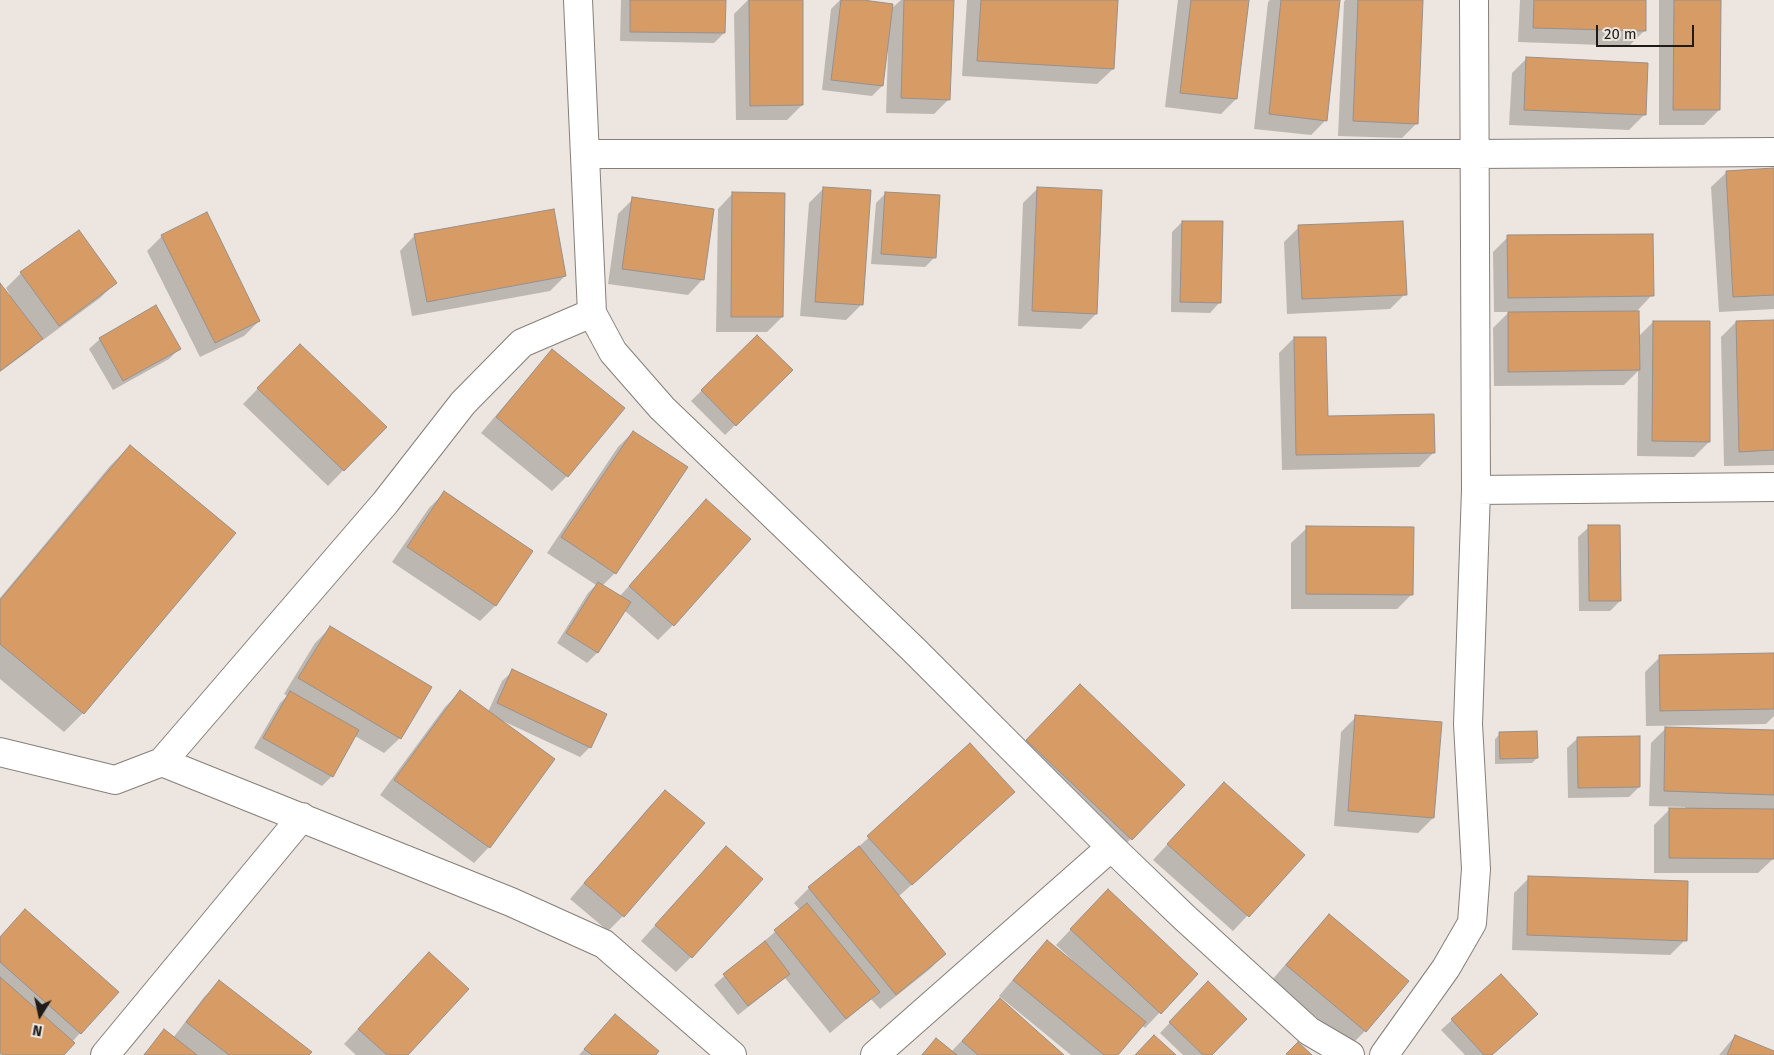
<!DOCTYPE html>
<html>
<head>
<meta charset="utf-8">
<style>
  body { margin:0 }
  #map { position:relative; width:1774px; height:1055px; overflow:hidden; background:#ede5df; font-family:"Fira Sans",sans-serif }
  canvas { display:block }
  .north { position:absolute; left:15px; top:990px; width:50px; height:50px; -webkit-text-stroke:4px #ede5df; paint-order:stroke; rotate:190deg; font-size:14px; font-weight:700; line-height:20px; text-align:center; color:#1e1b19 }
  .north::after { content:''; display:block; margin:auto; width:18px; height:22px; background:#1e1b19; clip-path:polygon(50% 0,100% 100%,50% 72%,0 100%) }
  .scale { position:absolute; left:1596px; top:25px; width:98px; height:22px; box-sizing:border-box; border:2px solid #1e1b19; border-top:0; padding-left:6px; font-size:15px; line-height:18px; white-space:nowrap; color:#1e1b19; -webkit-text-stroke:4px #ede5df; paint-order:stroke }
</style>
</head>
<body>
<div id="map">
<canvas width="1774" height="1055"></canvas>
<div class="north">N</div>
<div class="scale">20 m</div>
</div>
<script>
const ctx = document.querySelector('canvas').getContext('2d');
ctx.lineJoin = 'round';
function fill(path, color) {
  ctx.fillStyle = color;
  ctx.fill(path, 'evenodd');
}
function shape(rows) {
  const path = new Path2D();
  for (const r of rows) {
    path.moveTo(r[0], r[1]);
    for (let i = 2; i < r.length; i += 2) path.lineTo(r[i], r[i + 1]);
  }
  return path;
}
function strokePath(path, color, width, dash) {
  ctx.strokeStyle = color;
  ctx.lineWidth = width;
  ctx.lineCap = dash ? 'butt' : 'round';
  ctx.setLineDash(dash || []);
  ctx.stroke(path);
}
fill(shape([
  [621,0,725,0,724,33,714,43,620,41],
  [748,0,801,0,802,105,787,120,736,120,734,14],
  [840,0,852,0,891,9,901,0,953,0,949,99,934,114,886,113,888,51,886,50,882,86,872,96,822,90,831,9],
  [967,0,1117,0,1113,69,1097,84,962,76],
  [1178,0,1248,0,1236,99,1221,114,1165,107],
  [1270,0,1339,0,1326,120,1311,135,1254,129,1268,2],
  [1345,0,1422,0,1417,123,1402,138,1338,136,1344,2],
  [1520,0,1645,0,1644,31,1629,46,1518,42],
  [1659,0,1720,0,1719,110,1704,125,1659,125],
  [1527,58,1644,115,1629,130,1509,125,1512,73],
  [1774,169,1774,309,1719,312,1711,187,1727,172],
  [824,188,861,305,846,320,800,316,809,203],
  [1038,188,1096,314,1081,329,1018,326,1023,203],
  [733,193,782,317,767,332,716,332,718,209],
  [886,193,935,257,925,267,871,264,876,203],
  [633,199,703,279,688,295,608,284,618,214],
  [1182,222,1220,302,1210,313,1171,312,1172,232],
  [1299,227,1405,294,1390,309,1287,314,1284,242],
  [79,232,115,283,100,298,43,340,42,338,31,349,0,372,0,285,8,296,10,295,6,288,21,273],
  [415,235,565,276,550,291,412,316,400,251],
  [162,236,259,321,244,336,200,357,147,251],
  [1508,237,1652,295,1636,312,1638,337,1653,322,1709,442,1694,457,1637,456,1638,371,1624,385,1494,386,1493,328,1509,312,1494,312,1493,252],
  [1774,321,1774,465,1724,466,1721,337,1736,322],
  [757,336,791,370,725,435,691,401],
  [1294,338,1327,417,1434,452,1419,467,1282,470,1279,353],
  [100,339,179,349,169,359,113,390,89,349],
  [300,345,385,427,328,486,243,404],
  [553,350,567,476,552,491,481,433,538,366],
  [633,432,615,573,602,586,619,597,706,501,673,625,658,640,624,610,597,653,587,663,557,643,588,593,596,585,547,553,618,447],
  [130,446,83,713,64,732,0,679,0,598,110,466],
  [444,493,532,551,495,606,480,621,392,562,429,508],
  [1589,527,1620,601,1610,611,1579,611,1578,537],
  [1307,528,1412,594,1397,609,1291,609,1291,543],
  [330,628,430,687,400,738,384,753,355,736,332,776,322,786,254,748,280,703,287,696,284,694,315,643],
  [1774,655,1774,716,1766,724,1646,726,1645,672,1660,657],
  [513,671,590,747,580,757,503,721,502,722,553,759,489,847,474,863,380,795,445,707,460,692,488,712,502,681],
  [1065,701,1183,785,1116,854,1012,756],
  [1356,717,1433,818,1418,833,1334,826,1341,732],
  [1666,728,1774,731,1774,858,1758,873,1654,873,1654,825,1669,810,1685,810,1685,807,1649,806,1651,743],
  [1500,734,1537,758,1532,763,1495,764,1495,739],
  [1578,738,1639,787,1629,797,1568,798,1567,748],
  [970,745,998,807,898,897,945,954,930,969,880,1009,871,999,830,1033,785,978,738,1015,714,985,800,910,794,903,809,888,853,852],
  [665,791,703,824,623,916,608,931,570,899,650,806],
  [1209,799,1303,856,1233,931,1153,860],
  [711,863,691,957,676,972,641,941],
  [1529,878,1685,940,1670,955,1512,950,1514,893],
  [1093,906,1196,974,1145,1028,1141,1025,1116,1055,1071,1055,999,996,1032,957,1047,942,1071,961,1072,960,1056,945],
  [1329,915,1365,1031,1350,1046,1272,980,1314,931],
  [0,937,117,993,72,1042,62,1055,0,1055],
  [414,969,406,1055,356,1055,344,1044],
  [1501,975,1492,1055,1465,1055,1441,1030],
  [219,982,308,1055,143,1055,165,1031,173,1038,204,997],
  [1208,983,1210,1055,1183,1055,1160,1033],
  [1001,999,1062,1055,921,1055,937,1039,951,1052],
  [605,1026,654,1055,579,1055],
  [1735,1036,1774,1052,1774,1055,1719,1055]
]), '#0003');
const building = shape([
  [630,0,726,0,725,33,630,32,630,0],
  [749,0,803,0,803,105,750,106,749,0],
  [841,0,863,0,893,4,883,86,831,80,841,0],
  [904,0,954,0,950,100,901,98,904,0],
  [981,0,1118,0,1114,69,977,61,981,0],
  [1191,0,1249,0,1237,99,1180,93,1191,0],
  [1281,0,1340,0,1327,121,1269,114,1281,0],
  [1358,0,1423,0,1418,124,1353,121,1358,0],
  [1534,0,1646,0,1646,31,1533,28,1534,0],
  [1674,0,1721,0,1720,110,1673,110,1674,0],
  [1526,57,1648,63,1646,115,1524,110,1526,57],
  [1774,168,1774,295,1733,297,1726,171,1774,168],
  [823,187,871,190,863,305,815,302,823,187],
  [1037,187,1102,190,1097,314,1032,311,1037,187],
  [732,192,785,193,783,317,731,317,732,192],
  [885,192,940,195,936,258,881,254,885,192],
  [632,197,714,209,704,280,622,269,632,197],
  [554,209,566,276,427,302,414,234,554,209],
  [207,212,260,321,215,343,161,235,207,212],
  [1182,221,1223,221,1221,303,1180,302,1182,221],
  [1403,221,1407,295,1302,299,1298,225,1403,221],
  [79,230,117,283,59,326,20,272,79,230],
  [1653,234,1654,296,1508,298,1507,235,1653,234],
  [0,283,43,339,0,371,0,283],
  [156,305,181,349,123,381,99,338,156,305],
  [1639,311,1640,370,1508,372,1508,312,1639,311],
  [1774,320,1774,450,1739,452,1736,321,1774,320],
  [1653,321,1710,321,1710,442,1652,441,1653,321],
  [757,335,793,370,736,426,701,390,757,335],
  [1294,337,1326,337,1328,416,1434,414,1435,453,1296,455,1294,337],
  [300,344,387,427,344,471,257,388,300,344],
  [552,349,625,408,568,477,496,417,552,349],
  [633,431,688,467,616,574,561,537,633,431],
  [130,445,236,533,84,714,0,644,0,600,130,445],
  [444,491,533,551,496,606,407,547,444,491],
  [706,499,751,539,674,626,629,586,706,499],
  [1588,525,1620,525,1621,601,1589,601,1588,525],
  [1306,526,1414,527,1413,595,1306,594,1306,526],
  [598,582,631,602,598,653,566,633,598,582],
  [330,626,432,687,401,739,298,678,330,626],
  [1774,653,1774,709,1660,711,1659,655,1774,653],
  [512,669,607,714,591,748,497,703,512,669],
  [1080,684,1185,785,1132,840,1026,740,1080,684],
  [460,690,555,759,490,848,394,780,460,690],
  [290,691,359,730,333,777,263,738,290,691],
  [1355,715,1442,722,1434,818,1348,811,1355,715],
  [1665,727,1774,730,1774,795,1664,791,1665,727],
  [1537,731,1538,758,1500,759,1499,732,1537,731],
  [1640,736,1640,787,1578,788,1577,737,1640,736],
  [970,743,1015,792,912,885,867,836,970,743],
  [1224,782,1305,855,1249,917,1167,844,1224,782],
  [665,790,705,823,624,917,584,883,665,790],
  [1669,808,1774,809,1774,859,1669,858,1669,808],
  [726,846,763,879,692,958,655,925,726,846],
  [859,846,946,954,896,995,808,887,859,846],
  [1528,876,1688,881,1687,941,1527,935,1528,876],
  [1108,889,1198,974,1161,1014,1070,929,1108,889],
  [807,903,880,992,846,1019,774,930,807,903],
  [25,909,119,992,81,1034,0,962,0,937,25,909],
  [1329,914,1409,981,1366,1032,1286,965,1329,914],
  [1047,940,1146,1022,1118,1055,1104,1055,1013,980,1047,940],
  [765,941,790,974,748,1006,723,974,765,941],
  [429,952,469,989,408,1055,387,1055,358,1029,429,952],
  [1501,974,1538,1014,1492,1055,1484,1055,1451,1019,1501,974],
  [0,977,75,1043,64,1055,3,1055,0,1052,0,977],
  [219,980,312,1052,309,1055,229,1055,186,1022,219,980],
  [1208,981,1247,1019,1212,1055,1203,1055,1169,1022,1208,981],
  [1000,998,1064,1055,978,1055,962,1041,1000,998],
  [615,1014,659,1051,656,1055,592,1055,584,1049,615,1014],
  [164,1029,197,1055,144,1055,164,1029],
  [1154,1035,1176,1055,1135,1055,1154,1035],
  [1735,1035,1774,1051,1774,1055,1727,1055,1735,1035],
  [936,1038,957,1055,922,1055,936,1038],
  [1298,1042,1312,1055,1288,1055,1286,1054,1298,1042]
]);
fill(building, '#d79b65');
strokePath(building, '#97908b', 1);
const minor = shape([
  [578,0,592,313,613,352,662,408,913,649,1111,847,1185,918,1309,1031,1350,1055],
  [585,154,1474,154,1774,152],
  [1476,490,1774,487],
  [0,752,115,780,162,762,385,503,463,403,522,343,592,313],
  [162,762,511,902,604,944,732,1055],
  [105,1055,302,817],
  [875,1055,1111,847],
  [1384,1055,1446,968,1472,923,1476,869,1468,724,1476,490,1474,0]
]);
strokePath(minor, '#857f7a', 30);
strokePath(minor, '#fff', 28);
</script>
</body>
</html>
